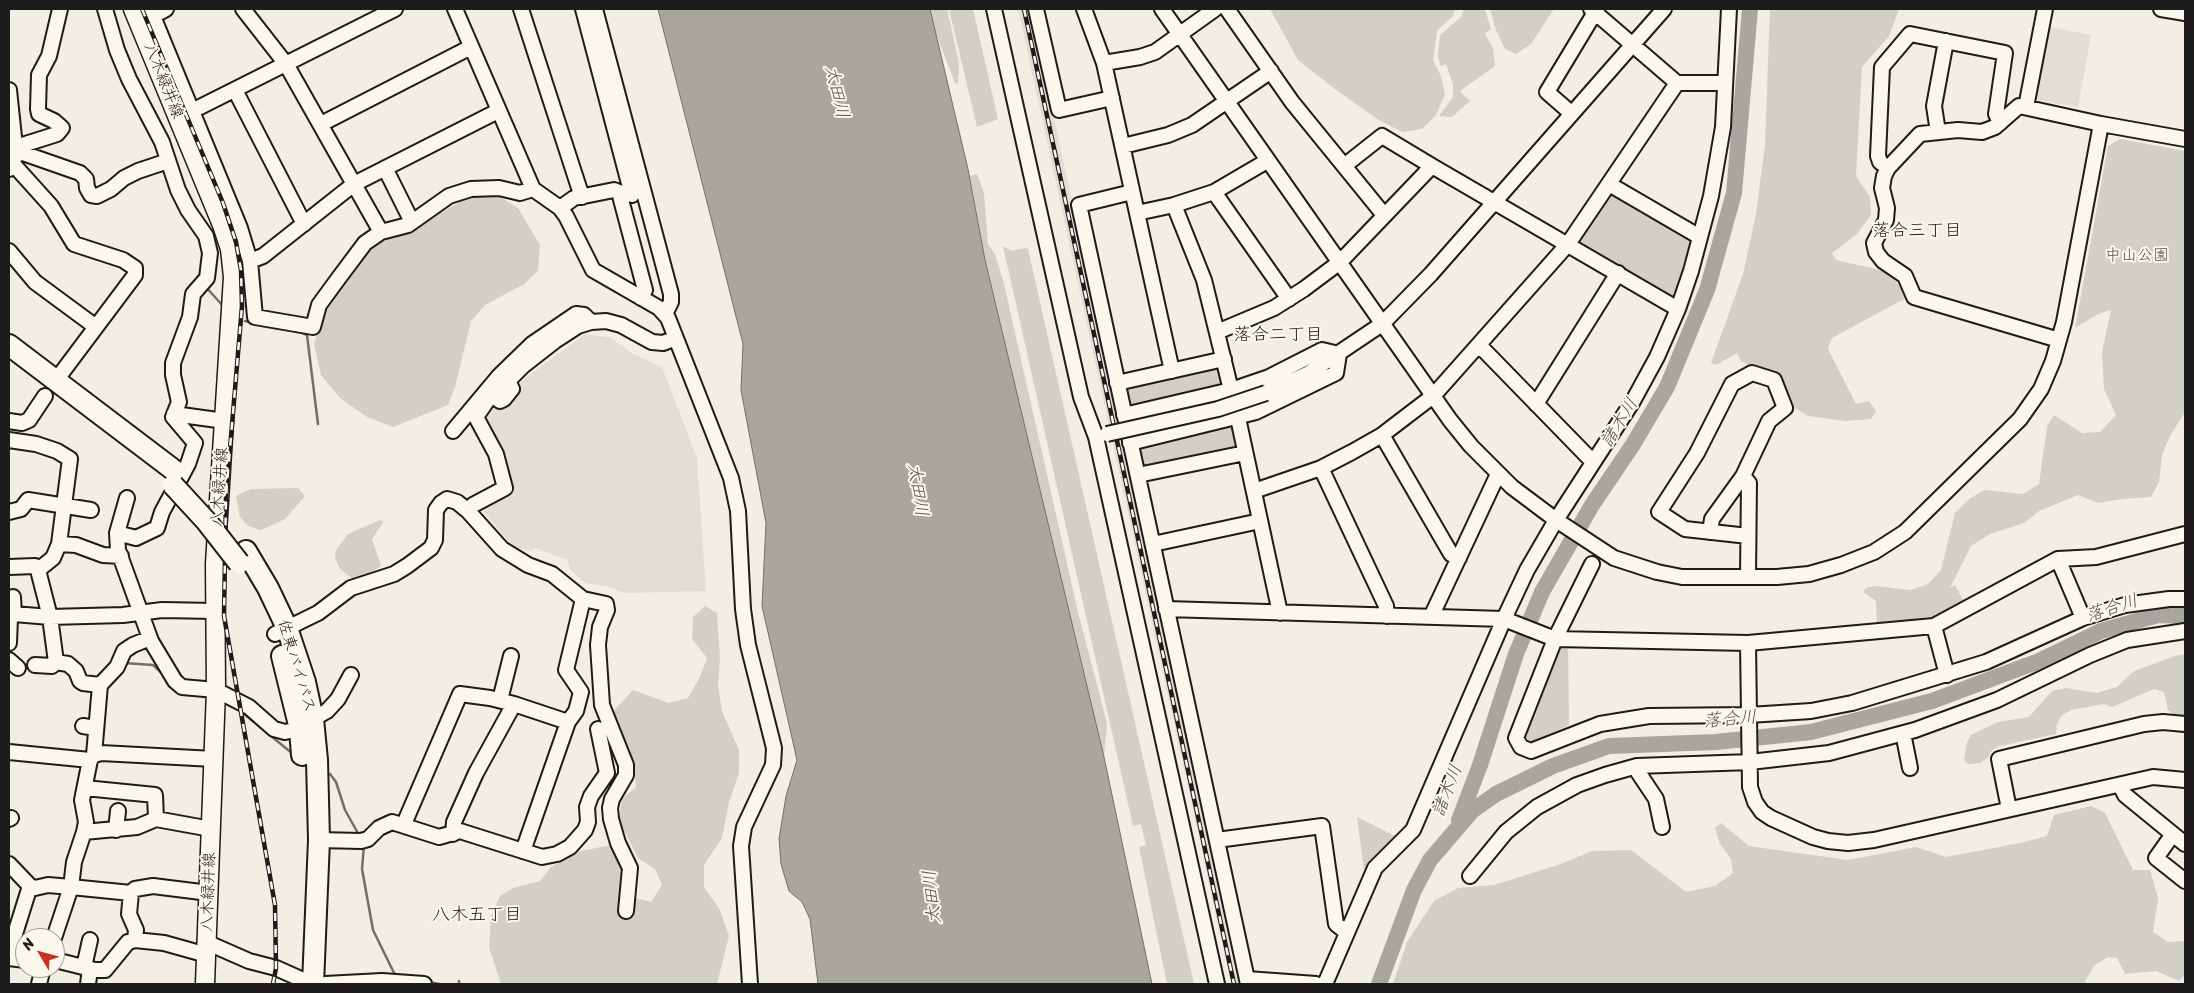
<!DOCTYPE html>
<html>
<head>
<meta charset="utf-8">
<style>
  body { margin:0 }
  #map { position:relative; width:2194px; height:993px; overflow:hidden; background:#f2eee4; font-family:Sriracha,sans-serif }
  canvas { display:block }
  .frame { position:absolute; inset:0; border:10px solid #1c1c1c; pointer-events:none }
  .north { position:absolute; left:15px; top:928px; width:50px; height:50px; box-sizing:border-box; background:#fbf7ec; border:1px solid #a29f99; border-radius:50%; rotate:307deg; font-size:14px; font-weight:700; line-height:20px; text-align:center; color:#1c1c1c }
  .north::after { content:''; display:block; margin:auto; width:18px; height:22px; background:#c8321e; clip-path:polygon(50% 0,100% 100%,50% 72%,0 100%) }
</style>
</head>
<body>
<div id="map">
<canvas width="2194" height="993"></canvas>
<div class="frame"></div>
<div class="north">N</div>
</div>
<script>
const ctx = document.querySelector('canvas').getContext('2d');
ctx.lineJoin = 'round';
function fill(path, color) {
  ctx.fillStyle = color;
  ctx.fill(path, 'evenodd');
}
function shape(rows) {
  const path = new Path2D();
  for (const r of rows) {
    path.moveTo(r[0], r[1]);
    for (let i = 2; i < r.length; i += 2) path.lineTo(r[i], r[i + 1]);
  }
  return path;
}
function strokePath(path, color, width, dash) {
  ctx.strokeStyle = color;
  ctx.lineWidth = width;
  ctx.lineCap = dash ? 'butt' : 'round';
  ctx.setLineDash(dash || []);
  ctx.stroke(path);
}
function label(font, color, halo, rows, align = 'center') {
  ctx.font = font + ' Sriracha,"Klee One",sans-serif';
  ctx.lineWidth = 4;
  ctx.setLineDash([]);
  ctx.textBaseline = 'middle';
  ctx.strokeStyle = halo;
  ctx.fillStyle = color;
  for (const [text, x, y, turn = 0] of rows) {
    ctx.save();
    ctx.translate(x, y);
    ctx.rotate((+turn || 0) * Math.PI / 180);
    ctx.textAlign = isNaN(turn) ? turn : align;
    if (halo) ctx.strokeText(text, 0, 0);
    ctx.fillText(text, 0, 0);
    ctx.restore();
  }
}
fill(shape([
  [1018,9,1031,9,1238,984,1231,984],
  [2049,27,2091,35,2078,107,2038,100,2036,97],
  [585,334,611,338,633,354,662,367,697,458,706,591,624,593,611,587,585,583,570,569,568,560,535,548,531,551,518,548,508,541,481,509,481,506,512,489,500,453,481,414,493,401,501,408,515,393,514,389,528,376]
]), '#e2ded5');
fill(shape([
  [930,9,947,9,959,63,958,84,955,83,935,31],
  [949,9,973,9,998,119,977,127],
  [1270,9,1455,9,1453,16,1437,31,1433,60,1441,76,1445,94,1436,115,1422,129,1402,132,1379,120,1336,90,1298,60],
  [1464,9,1485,9,1491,29,1485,34,1493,48,1495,66,1460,91,1470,101,1452,117,1439,116,1453,97,1453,85,1446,64,1441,66,1438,57,1440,35,1461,17],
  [1490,9,1554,9,1531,44,1516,54,1505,49,1496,30],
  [1770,9,1899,9,1889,36,1862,67,1856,176,1870,197,1871,215,1857,234,1832,253,1836,260,1885,271,1900,286,1904,299,1832,338,1828,349,1856,404,1869,401,1876,411,1871,419,1846,421,1808,416,1792,406,1779,376,1749,365,1741,361,1737,353,1716,365,1711,363,1743,274,1756,214,1765,145],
  [2120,139,2185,151,2185,412,2170,436,2162,455,2159,482,2151,497,2123,499,2098,503,2078,495,2039,511,2024,523,1990,534,1971,546,1950,588,1955,585,1966,606,1933,623,1877,627,1876,601,1863,592,1866,588,1876,586,1911,590,1928,584,1941,570,1955,513,1969,499,1984,490,2023,494,2039,484,2047,426,2054,415,2082,433,2100,432,2116,415,2104,389,2102,352,2111,310,2098,314,2075,328,2108,146],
  [977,174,984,193,988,244,995,254,1004,284,1078,612,1107,723,1104,757,985,260,970,176],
  [1611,189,1688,237,1691,241,1673,297,1669,298,1575,242],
  [497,195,518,208,540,245,538,271,524,284,485,305,471,321,455,387,448,405,393,427,367,417,340,398,321,375,314,344,321,322,334,295,363,257,385,239,409,232,470,196],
  [1003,246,1012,251,1025,248,1028,249,1194,984,1167,984,1139,847,1146,845,1141,824,1133,826],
  [1217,365,1221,368,1224,386,1132,410,1127,391,1130,384],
  [1232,422,1239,446,1236,449,1145,469,1142,466,1138,446],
  [298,488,305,496,285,519,261,530,248,526,240,517,236,496,251,489],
  [380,520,384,521,372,539,381,566,364,577,353,579,340,569,335,558,336,550,348,534],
  [705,606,717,613,720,657,718,686,722,711,739,750,739,773,729,802,722,838,704,865,704,887,720,910,729,936,717,984,501,984,489,947,491,917,500,896,513,888,540,881,551,867,581,851,611,845,623,859,631,897,651,902,662,885,655,869,638,858,619,820,622,799,636,787,634,763,615,732,612,713,633,690,669,703,688,698,700,677,707,658,692,639,693,617],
  [1568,644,1569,725,1532,743,1524,736,1558,647],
  [2185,654,2185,717,2176,716,2168,710,2164,692,2154,689,2112,707,2104,704,2071,710,2061,716,2057,724,2056,734,2000,746,1992,750,1988,758,1980,763,1968,764,1964,760,1967,742,1971,735,1998,722,2029,717,2052,691,2066,688,2096,693,2117,687,2134,671,2175,656],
  [2091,806,2105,813,2133,870,2150,870,2158,898,2153,932,2168,942,2185,941,2185,975,2179,981,2156,971,2125,974,2117,958,2108,957,2094,966,2085,981,2086,984,1393,984,1407,942,1434,901,1458,888,1494,885,1561,864,1592,851,1631,850,1686,892,1715,886,1733,873,1731,859,1720,844,1715,828,1721,823,1749,846,1848,860,1916,847,1946,857,2020,843,2047,836,2054,815],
  [1357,817,1397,837,1364,870]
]), '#d2cfc6');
const water = shape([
  [658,9,930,9,968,169,985,260,1104,757,1152,984,818,984,810,919,802,902,789,891,781,864,779,839,786,796,797,760,762,606,766,523,741,390,743,344,658,9]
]);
fill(water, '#a9a6a0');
strokePath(water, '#716f6b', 1);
strokePath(shape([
  [205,286,223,306],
  [245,321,253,323],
  [300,332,307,335,318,424],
  [124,663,153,665,164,675],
  [238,709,293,754],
  [330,774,336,782,345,810,359,835],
  [364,845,362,869,373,930,396,977],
  [459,981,459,984],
  [429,982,439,984]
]), '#716f6b', 2.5);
strokePath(shape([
  [1459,820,1480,765,1516,654,1542,592,1592,505,1632,446,1667,387,1707,290,1734,193,1750,9],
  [1379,984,1414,890,1430,860,1472,811,1496,794,1553,766,1609,746,1716,742,1811,732,1932,701,2039,661,2101,631,2158,615,2185,616]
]), '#a9a6a0', 16);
const minor = shape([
  [105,9,117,50,129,79,162,142,178,190,188,210,206,236,210,253,207,278,193,294,190,317,173,363,173,375,179,402,173,417,195,443,188,464,162,512,157,528,136,538,117,533],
  [150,9,240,228,250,261,255,317,313,327,319,305,338,279,365,243,381,232,408,225,449,196,471,189,499,188,520,193,533,189],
  [243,9,286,64,381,232],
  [455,9,533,189,560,208,566,216,593,270,659,308,668,318,731,478,738,511,743,609,748,645,774,748,773,765,744,827,741,846,750,984],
  [521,9,582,197],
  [583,9,632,195],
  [595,9,671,294,671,302,665,314],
  [994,9,1081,397,1096,437,1217,984],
  [1036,9,1059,110,1112,98],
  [1084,9,1104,63,1137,213,1174,205,1214,192,1267,161],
  [1162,9,1450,420,1471,446,1512,487,1556,520,1614,558,1657,572,1682,577,1777,577,1809,574,1841,565,1874,552,1905,532,2020,419,2041,389,2053,361,2064,322,2101,124,2185,139],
  [1227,9,1292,102,1384,215],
  [1591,9,1677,83,1725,83],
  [2161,9,2185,13],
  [153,16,166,9],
  [1104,63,1140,57,1155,52,1215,9],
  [9,90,16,156],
  [235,90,304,224],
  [2026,107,2045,9],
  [192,111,395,9],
  [1571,113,1547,92,1597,9],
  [321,124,471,47],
  [1938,132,1934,106,1946,41],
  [1123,146,1168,135,1192,125,1271,71],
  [16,147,57,134,62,128,54,121,39,114,38,109,39,75,49,56,60,9],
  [17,151,80,173,86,179,87,188,91,195,97,196,111,189,124,178,138,171,168,161],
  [1344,166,1382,136,1432,166],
  [385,168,412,222],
  [1888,168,1880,162,1878,156,1882,67,1910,34,2005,53,1996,114,2000,123],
  [9,169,14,165,51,206,74,244,123,260,135,268,135,275,60,375],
  [1609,184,1700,237],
  [1132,192,1079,205,1248,984],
  [1214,192,1289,299],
  [1174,205,1204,280,1231,390],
  [560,208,574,198,614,190,619,192,645,290,641,298],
  [1137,213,1172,371],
  [9,251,35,282,96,327],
  [250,261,263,256,354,184,498,111],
  [1217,332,1274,308,1304,289,1340,262,1432,166,1678,309],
  [2059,340,1914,297,1905,276,1883,261,1876,252,1874,243,1886,220,1887,208,1882,188,1884,176,1888,168,1920,134,1958,130,1982,132,1995,127,2019,106,2101,124],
  [1479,345,1593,462],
  [1117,383,1224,359],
  [500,389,523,366,555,341,578,326,591,322,606,321,621,325,652,342,663,343,676,338],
  [1266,393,1309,373,1382,324,1431,274,1664,9],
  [1536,404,1618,273],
  [174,414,225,421],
  [1124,415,1231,390,1269,377,1322,350,1339,354,1336,373,1256,412,1130,443],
  [1238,418,1280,613],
  [9,421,22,423,29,420,45,396],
  [453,431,499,376,532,344,576,314,584,315,591,322],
  [1382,435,1451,554,1459,558],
  [9,440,36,444,57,451,70,459,59,544,53,558,38,570],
  [1321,468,1386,606,1387,616],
  [1138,475,1245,453],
  [1743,476,1749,483,1748,577],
  [1254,491,1321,468,1352,452,1382,435,1433,396,1568,244,1677,83],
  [127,498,117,533,118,550,151,641,175,681,182,687,216,690,249,707,274,729,285,732,300,729],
  [468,511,473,505,505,488,496,454,476,417,489,398,494,397,500,401,504,399,512,389,509,383],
  [9,512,21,509,28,500,91,510],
  [1710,532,1712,519,1743,476,1769,421,1785,408,1774,380,1752,373,1732,384,1697,453,1659,512,1685,529,1748,536],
  [59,544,76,545,103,555,121,556],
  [1153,544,1260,521],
  [2058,559,2083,618],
  [1592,564,1555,639,1516,738,1521,747,1531,751,1600,724,1649,716,1749,715,1811,711,1852,703,1986,662,2083,618,2125,605,2169,599,2185,599],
  [9,567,35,566,38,570,50,617,56,662,68,664,76,671,80,681,83,683,100,685],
  [13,597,14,614,50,617,123,615,162,610,215,611],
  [583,599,606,604,607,610,600,627,598,645,602,705,626,765,626,775,612,799,610,808,611,819,618,843,630,868,626,911],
  [1166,609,1504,619,1555,639,1748,643,1934,626,2058,559,2096,557,2185,534],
  [1431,617,1498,474],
  [1934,626,1947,675],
  [275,634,318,613,351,588,394,574,407,566,431,548,435,540,436,510,441,503,447,499,457,502,468,511,502,549,528,565,552,574,583,599,566,670,581,692,576,711,568,722,523,851],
  [9,643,10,618,14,614],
  [1748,643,1750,787,1755,802,1762,812,1771,818,1813,837,1828,841,1848,843,1874,840,2153,777,2185,780],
  [9,660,18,668],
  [35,665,52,666,56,662],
  [500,700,511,656],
  [313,719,327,711,338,699,351,675],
  [83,726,96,728],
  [1903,733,1910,768],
  [9,752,90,760],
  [94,755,100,685,117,667,124,651,133,645,150,638],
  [1637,766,1638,772,1656,799,1662,827],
  [2120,785,2125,795,2185,844],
  [85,788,155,795,156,819],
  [2009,809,1999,759,2144,724,2163,722,2185,724],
  [9,819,11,818],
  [404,824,460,694,490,698,514,704,568,722],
  [116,830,118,811],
  [84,832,137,827,156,819,211,829],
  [453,834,454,822,476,773,514,704],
  [2173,834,2156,858,2185,881],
  [319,840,361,841,368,839,379,828,392,822,439,837,460,831,542,857,557,854,570,847,585,830,588,822,587,807,591,796,607,773,598,729],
  [1217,840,1322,826,1336,924,1346,932],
  [9,864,30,886,35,888,48,885,71,887,131,893],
  [1470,876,1506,832,1537,807,1577,785,1605,775,1637,766,1750,762,1829,753,1915,730,1997,700,2090,655,2127,640,2185,631],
  [54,938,71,887,74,862,84,832,86,822,82,800,90,760,94,755,101,753,214,759],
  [135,940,136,930,129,914,131,893,135,889,153,886,209,893],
  [208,943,249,961,276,968,312,984],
  [9,953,30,886],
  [9,958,25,960],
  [55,960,95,970,105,970,128,942,135,940,164,943,207,955],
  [84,967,90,940],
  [1247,979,1316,984],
  [39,984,43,968],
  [88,984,90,969],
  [325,984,382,981,424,984],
  [1325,984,1375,868,1413,830,1504,619,1527,570,1556,520,1633,401,1657,357,1678,309,1691,271,1711,196,1723,127,1729,9]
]);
const major = shape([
  [133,9,222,225,230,249,233,277,215,564,216,690,205,984]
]);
const highway = shape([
  [9,345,179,474],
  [246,551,268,588,287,628,305,682,313,719,317,760,319,840,313,984],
  [282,656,300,729,302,755]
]);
strokePath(minor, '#1c1c1c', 18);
strokePath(major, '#1c1c1c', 21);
strokePath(highway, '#1c1c1c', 24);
strokePath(minor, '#fbf7ec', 14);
strokePath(major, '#fbf7ec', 18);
strokePath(highway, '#fbf7ec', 20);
const rail = shape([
  [142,9,223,203,236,242,241,270,242,306,226,496,224,616,275,905,276,968,273,984],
  [1024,9,1234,984]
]);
strokePath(rail, '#1c1c1c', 4.5);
strokePath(rail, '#fbf7ec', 2.5, [8]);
const minorBridge = shape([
  [1107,434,1218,409,1266,393]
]);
const highwayBridge = shape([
  [173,485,207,522,239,563]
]);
strokePath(minorBridge, '#1c1c1c', 18, []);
strokePath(highwayBridge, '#1c1c1c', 24, []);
strokePath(minorBridge, '#fbf7ec', 14);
strokePath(highwayBridge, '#fbf7ec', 20);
label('16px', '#1c1c1c', '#fbf7ec', [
  ["八木緑井線",163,81,68],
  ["八木緑井線",220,487,-86],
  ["佐東バイパス",296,666,73],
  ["八木緑井線",209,892,-88]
]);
label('16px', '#53524f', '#fbf7ec', [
  ["中山公園",2137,256]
]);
label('italic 18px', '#545351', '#fbf7ec', [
  ["太田川",836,92,77],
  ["諸木川",1620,423,-58],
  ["太田川",917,490,81],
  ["落合川",2112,609,-18],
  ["落合川",1730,720,-5],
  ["諸木川",1448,791,-69],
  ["太田川",933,897,-96]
]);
label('18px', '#1c1c1c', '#fbf7ec', [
  ["落合三丁目",1917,231],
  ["落合二丁目",1278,335],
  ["八木五丁目",477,915]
]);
</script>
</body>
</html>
